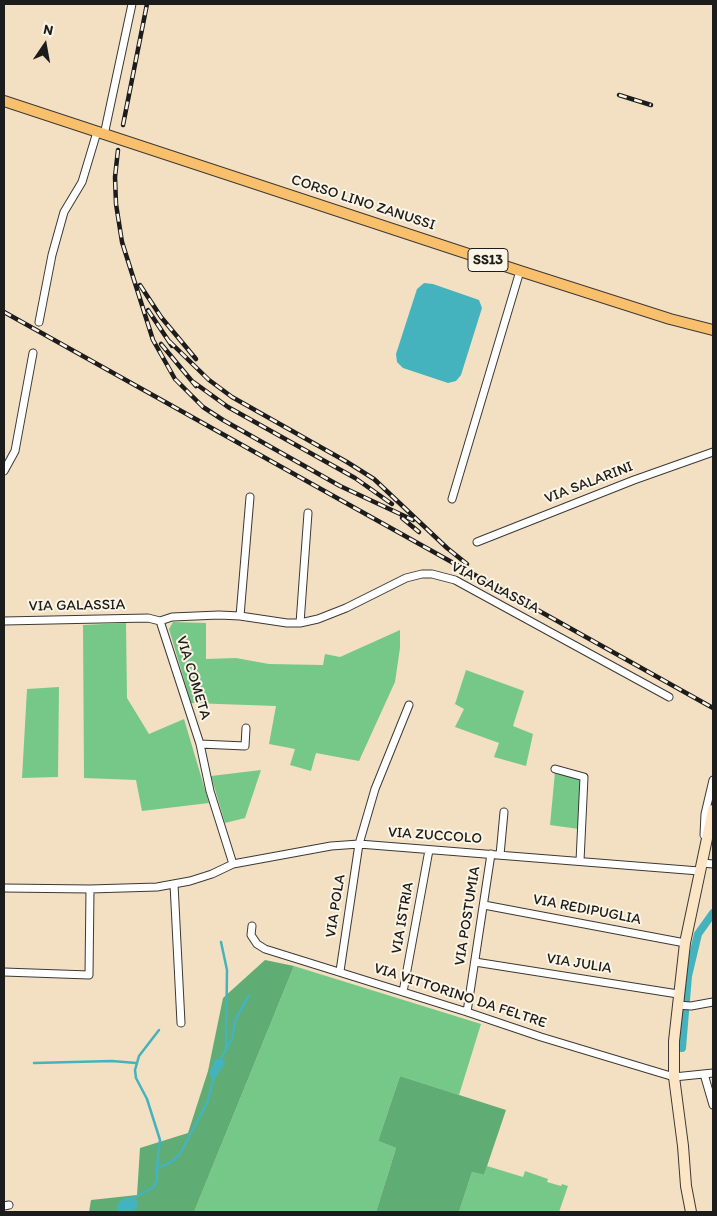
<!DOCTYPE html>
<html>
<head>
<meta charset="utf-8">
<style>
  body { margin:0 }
  #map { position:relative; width:717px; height:1216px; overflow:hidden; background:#f3e0c3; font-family:Itim,sans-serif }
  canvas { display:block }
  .frame { position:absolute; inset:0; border:5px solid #1c1c1c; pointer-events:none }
  .north { position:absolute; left:20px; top:20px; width:50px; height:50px; -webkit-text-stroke:4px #fcf5e5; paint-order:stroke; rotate:12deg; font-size:14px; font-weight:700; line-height:20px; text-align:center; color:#1c1c1c }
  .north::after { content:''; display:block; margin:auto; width:18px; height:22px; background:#1c1c1c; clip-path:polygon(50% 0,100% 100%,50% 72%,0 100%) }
</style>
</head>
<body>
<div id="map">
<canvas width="717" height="1216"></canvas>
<div class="frame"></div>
<div class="north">N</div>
</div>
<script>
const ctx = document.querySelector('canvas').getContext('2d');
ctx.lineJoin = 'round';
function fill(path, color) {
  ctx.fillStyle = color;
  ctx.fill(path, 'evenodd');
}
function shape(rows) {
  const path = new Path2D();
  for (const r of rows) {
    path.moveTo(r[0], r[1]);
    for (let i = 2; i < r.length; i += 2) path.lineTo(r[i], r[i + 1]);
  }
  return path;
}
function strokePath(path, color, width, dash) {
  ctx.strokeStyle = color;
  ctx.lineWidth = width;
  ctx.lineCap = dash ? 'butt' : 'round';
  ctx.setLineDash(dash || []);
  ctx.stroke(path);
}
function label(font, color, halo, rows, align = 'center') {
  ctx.font = font + ' Itim,sans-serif';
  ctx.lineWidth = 4;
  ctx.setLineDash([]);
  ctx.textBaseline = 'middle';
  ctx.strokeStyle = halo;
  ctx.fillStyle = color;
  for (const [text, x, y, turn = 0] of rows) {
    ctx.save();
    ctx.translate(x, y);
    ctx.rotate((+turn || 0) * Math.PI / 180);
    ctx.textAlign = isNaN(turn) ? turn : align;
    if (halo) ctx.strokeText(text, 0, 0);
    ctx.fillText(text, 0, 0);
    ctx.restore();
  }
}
fill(shape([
  [173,622,206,623,206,659,236,658,269,664,323,665,325,654,340,657,400,630,400,648,395,682,359,761,316,753,311,771,290,765,295,749,269,744,276,706,191,703,169,629],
  [126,623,127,698,149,734,184,719,209,803,142,811,136,780,84,778,83,625],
  [466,670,524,691,513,726,533,734,526,766,494,757,499,743,455,727,464,709,455,704],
  [59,687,58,777,22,778,27,689],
  [261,770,245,818,225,823,211,776],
  [555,772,582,779,579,829,550,825],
  [294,966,481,1024,459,1095,400,1076,378,1141,396,1148,376,1212,194,1212],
  [487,1166,523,1177,525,1171,548,1179,547,1182,561,1186,562,1184,568,1186,559,1212,459,1212,472,1172,484,1175]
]), '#76c889');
fill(shape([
  [265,960,294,966,194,1212,89,1212,91,1200,137,1195,140,1148,188,1133,208,1071,223,998],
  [400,1076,506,1110,484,1175,472,1172,459,1212,376,1212,396,1148,378,1141]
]), '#60ac75');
fill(shape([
  [424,283,433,284,479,300,482,308,461,375,456,381,448,383,403,368,397,362,396,354,417,289],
  [215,1059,223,1060,226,1062,214,1080,211,1079,210,1072],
  [131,1197,135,1199,138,1203,137,1208,131,1212,117,1212,117,1204,125,1198]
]), '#44b3bd');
strokePath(shape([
  [221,942,227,970,226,1047],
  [219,1062,232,1039,236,1018,249,996],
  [34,1063,112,1061,136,1063],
  [157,1169,160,1140,147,1099,136,1078,135,1070,139,1056,159,1030],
  [132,1199,154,1187,157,1180,157,1169,174,1160,180,1154,207,1103,214,1077]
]), '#44b3bd', 2.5);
strokePath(shape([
  [682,1048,688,976,698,934,713,913]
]), '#44b3bd', 8);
const minor = shape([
  [104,135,132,4],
  [39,322,52,255,64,212,82,182,97,132],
  [4,471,15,451,33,353],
  [452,499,520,271],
  [477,542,634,480,713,452],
  [240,616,250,497],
  [4,621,148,618,160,621,172,617,219,615,240,616,287,623,300,623,318,619,346,608,406,578,422,574,432,574,455,580,669,697],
  [160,621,200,744,210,791,233,864],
  [300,623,308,513],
  [200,744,245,746,246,728],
  [555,769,584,777,580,861],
  [704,835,705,814,713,780],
  [500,855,504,812],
  [702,863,713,864],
  [174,884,181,1023],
  [4,888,90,889,157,887,190,881,212,874,233,864,331,846,359,844,699,871],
  [484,905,685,943],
  [252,926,251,935,257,944,265,949,467,1012,541,1037,674,1077,713,1073],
  [475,962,678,994],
  [340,971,359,844,375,789,409,705],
  [4,972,89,975,90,889],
  [403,992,429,850],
  [677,1005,691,1006,713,1002],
  [467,1012,491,854],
  [704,1074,713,1105],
  [4,1206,9,1205]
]);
const secondary = shape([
  [691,1212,686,1186,683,1146,674,1077,674,1041,685,943,713,810]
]);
const primary = shape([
  [4,101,520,271,670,319,713,330]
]);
strokePath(minor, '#3c3935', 9);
strokePath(secondary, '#3c3935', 12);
strokePath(primary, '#3c3935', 12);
strokePath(minor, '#fff', 7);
strokePath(secondary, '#fce5c4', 10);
strokePath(primary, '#f8bf6c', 10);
const rail = shape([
  [619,95,651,105],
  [123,125,147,4],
  [118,150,115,177,116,204,122,242,153,340,175,379,203,407,223,420,340,486,413,520],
  [140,285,161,317,196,359],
  [148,310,172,346],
  [4,312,713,708],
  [169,341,209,380,232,397,347,462,374,479,447,548,467,564],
  [161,344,196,386],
  [192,381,228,407,355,478,392,504],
  [402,518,419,532]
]);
strokePath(rail, '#1c1c1c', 4.5);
strokePath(rail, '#fcf5e5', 2.5, [8]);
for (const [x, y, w] of [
  [488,260,40]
]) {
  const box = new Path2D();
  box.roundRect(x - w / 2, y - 11.5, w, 23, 4);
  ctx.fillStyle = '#fcf5e5';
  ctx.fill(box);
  strokePath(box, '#1c1c1c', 1);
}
label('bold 14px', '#1c1c1c', null, [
  ["SS13",488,260]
]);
label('15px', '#1c1c1c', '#fcf5e5', [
  ["CORSO LINO ZANUSSI",363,203,18],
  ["VIA SALARINI",589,483,-21],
  ["VIA GALASSIA",495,588,27],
  ["VIA GALASSIA",77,606,-1],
  ["VIA COMETA",193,678,73],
  ["VIA ZUCCOLO",435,836,4],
  ["VIA POLA",336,906,-81],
  ["VIA REDIPUGLIA",587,910,11],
  ["VIA POSTUMIA",468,916,-81],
  ["VIA ISTRIA",403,918,-80],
  ["VIA JULIA",579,964,9],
  ["VIA VITTORINO DA FELTRE",460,996,18]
]);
</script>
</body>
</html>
